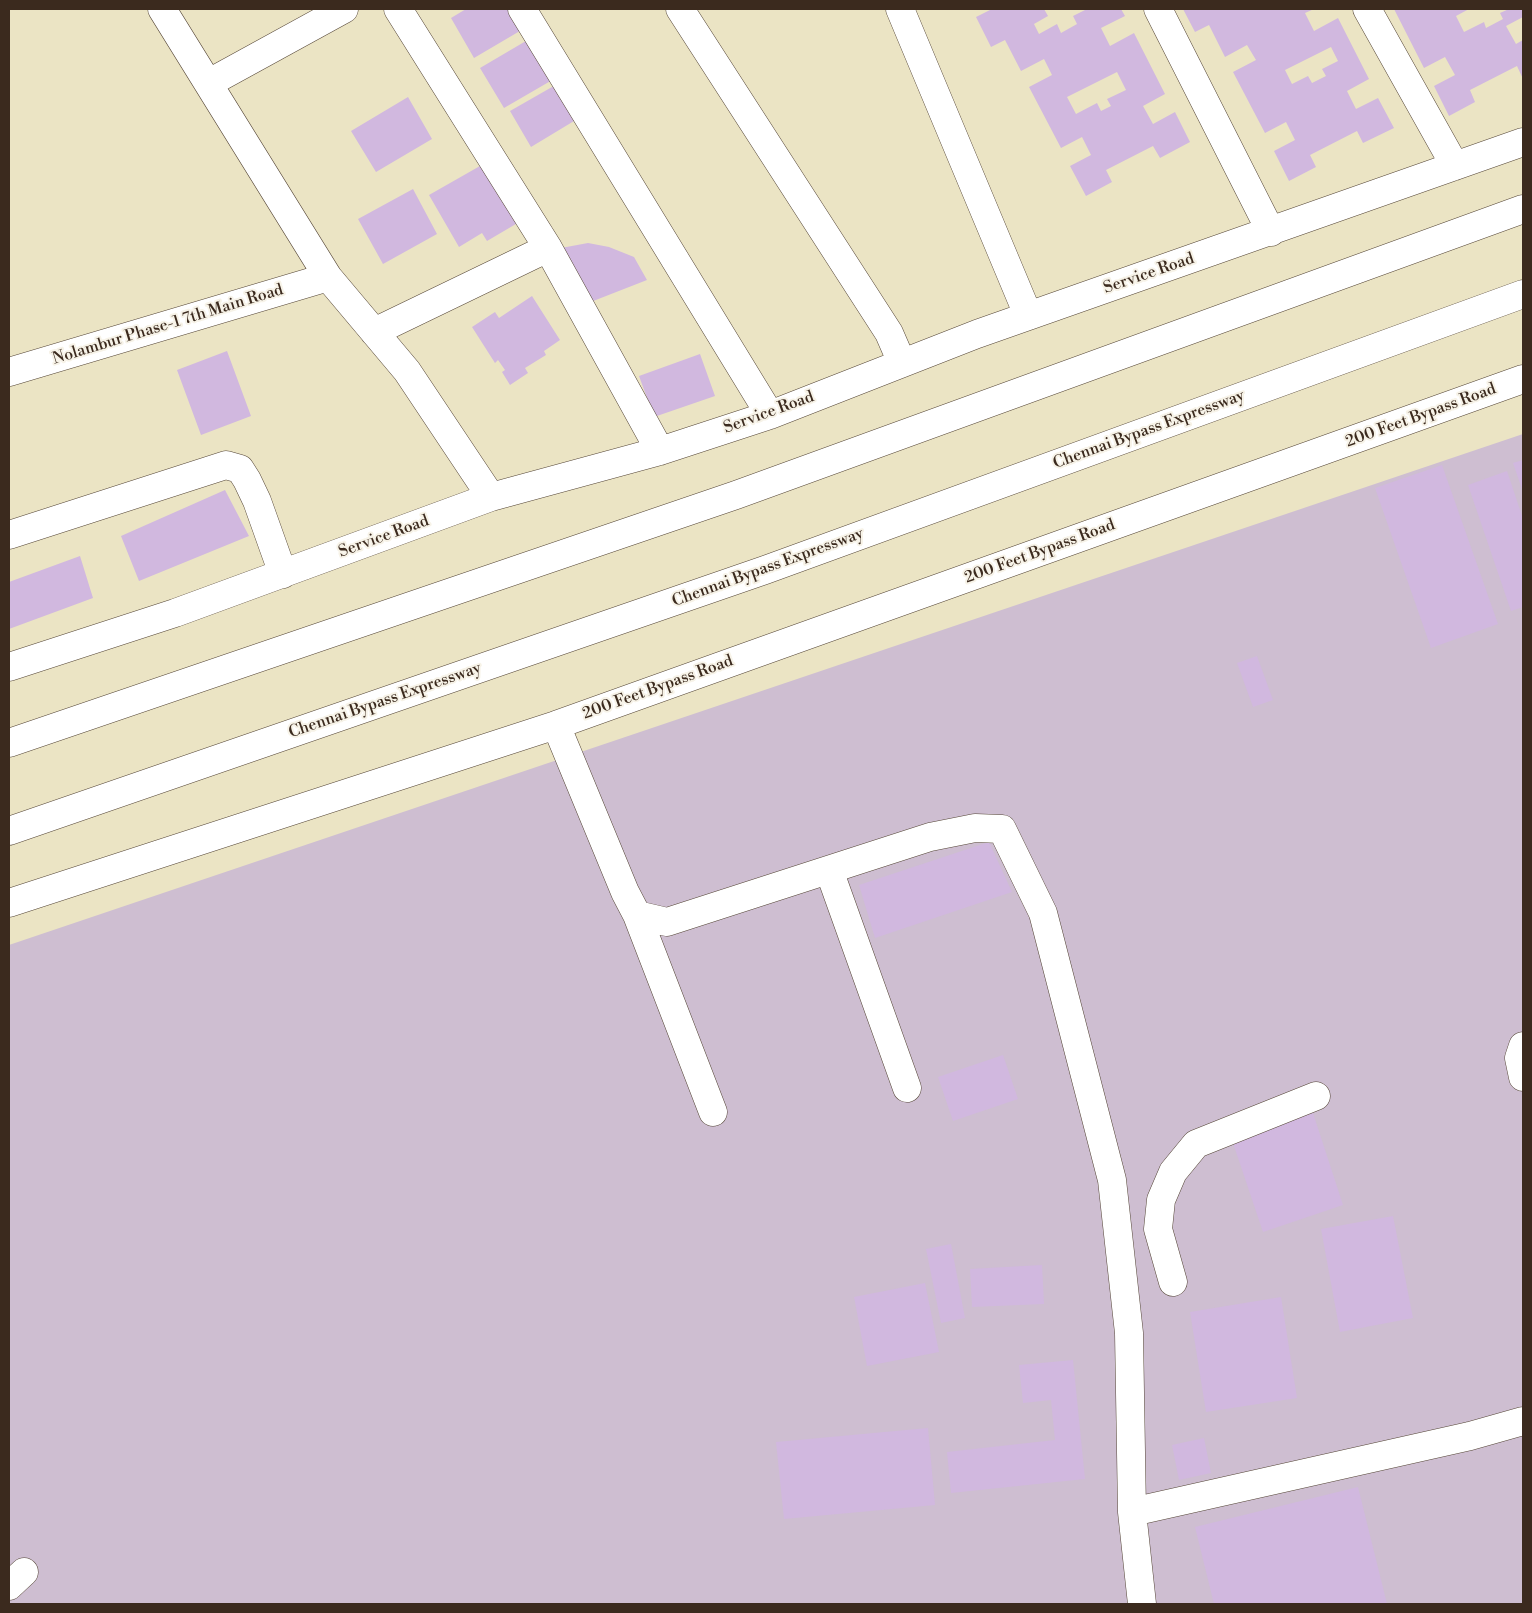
<!DOCTYPE html>
<html>
<head>
<meta charset="utf-8">
<style>
  body { margin:0 }
  #map { position:relative; width:1532px; height:1613px; overflow:hidden; background:#ebe4c4; font-family:"Libre Bodoni",serif }
  canvas { display:block }
  .frame { position:absolute; inset:0; border:10px solid #3b2a1e; pointer-events:none }
</style>
</head>
<body>
<div id="map">
<canvas width="1532" height="1613"></canvas>
<div class="frame"></div>
</div>
<script>
const ctx = document.querySelector('canvas').getContext('2d');
ctx.lineJoin = 'round';
function fill(path, color) {
  ctx.fillStyle = color;
  ctx.fill(path, 'evenodd');
}
function shape(rows) {
  const path = new Path2D();
  for (const r of rows) {
    path.moveTo(r[0], r[1]);
    for (let i = 2; i < r.length; i += 2) path.lineTo(r[i], r[i + 1]);
  }
  return path;
}
function strokePath(path, color, width, dash) {
  ctx.strokeStyle = color;
  ctx.lineWidth = width;
  ctx.lineCap = dash ? 'butt' : 'round';
  ctx.setLineDash(dash || []);
  ctx.stroke(path);
}
function label(font, color, halo, rows, align = 'center') {
  ctx.font = font + ' "Libre Bodoni",serif';
  ctx.lineWidth = 4;
  ctx.setLineDash([]);
  ctx.textBaseline = 'middle';
  ctx.strokeStyle = halo;
  ctx.fillStyle = color;
  for (const [text, x, y, turn = 0] of rows) {
    ctx.save();
    ctx.translate(x, y);
    ctx.rotate((+turn || 0) * Math.PI / 180);
    ctx.textAlign = isNaN(turn) ? turn : align;
    if (halo) ctx.strokeText(text, 0, 0);
    ctx.fillText(text, 0, 0);
    ctx.restore();
  }
}
fill(shape([
  [1523,434,1523,1604,9,1604,9,945]
]), '#cebed1');
fill(shape([
  [466,9,514,9,525,28,474,58,451,18],
  [992,9,1044,9,1048,16,1034,24,1039,34,1057,24,1061,33,1077,24,1073,16,1087,9,1121,9,1125,16,1101,28,1110,46,1134,33,1165,94,1143,106,1153,124,1175,112,1190,142,1160,158,1153,146,1106,170,1112,182,1086,196,1070,166,1091,155,1082,137,1061,148,1029,87,1052,75,1044,59,1021,71,1005,40,991,47,976,17],
  [1117,72,1126,90,1107,99,1111,106,1101,111,1097,103,1076,114,1067,97],
  [1183,9,1314,9,1305,13,1314,31,1338,18,1369,79,1347,91,1356,109,1378,98,1394,128,1363,143,1357,131,1310,155,1316,167,1289,181,1274,151,1295,140,1286,122,1265,133,1233,72,1256,60,1247,45,1225,57,1209,25,1195,32],
  [1331,47,1338,61,1322,69,1326,76,1312,83,1308,76,1292,84,1285,70],
  [1394,9,1469,9,1456,16,1464,32,1484,22,1486,28,1503,19,1500,13,1509,9,1523,9,1523,17,1506,26,1516,44,1523,40,1523,79,1517,66,1470,90,1475,102,1449,116,1434,86,1455,75,1445,57,1424,68],
  [531,38,554,79,504,108,480,68],
  [559,83,579,118,531,147,510,111],
  [408,97,432,139,376,172,351,131],
  [487,162,521,221,487,241,482,233,459,247,429,195],
  [413,189,437,234,383,264,358,219],
  [588,243,609,247,634,257,647,280,583,305,561,248],
  [532,296,560,340,544,351,546,355,525,368,528,373,510,385,502,372,505,370,498,360,495,363,472,327,495,312,499,318],
  [227,351,251,416,201,435,177,370],
  [700,354,715,396,654,417,639,376],
  [1523,460,1523,492,1513,463],
  [1442,465,1498,624,1431,648,1375,488],
  [1507,471,1523,519,1523,607,1511,611,1468,485],
  [225,490,249,536,139,581,121,536],
  [80,556,93,598,9,629,9,582],
  [1257,656,1273,700,1253,707,1237,663],
  [989,842,1012,892,875,938,859,885],
  [1003,1055,1018,1099,953,1121,938,1077],
  [1313,1113,1343,1205,1263,1232,1232,1140],
  [1393,1216,1413,1318,1340,1332,1321,1229],
  [951,1244,965,1318,941,1323,926,1249],
  [1042,1265,1044,1304,972,1307,970,1269],
  [925,1283,939,1352,867,1366,854,1297],
  [1281,1297,1297,1398,1206,1412,1190,1312],
  [1073,1360,1085,1479,951,1493,947,1452,1055,1440,1051,1400,1023,1403,1019,1365],
  [928,1428,935,1505,784,1519,776,1442],
  [1204,1438,1211,1473,1179,1480,1172,1445],
  [1358,1487,1387,1604,1214,1604,1195,1527]
]), '#d1b8df');
const minor = shape([
  [162,9,328,277,407,371,491,497],
  [398,9,548,248,660,451],
  [522,9,770,415],
  [680,9,889,333,902,363],
  [900,9,1028,315],
  [1158,9,1271,232],
  [1367,9,1455,166],
  [209,83,344,9],
  [374,332,548,248],
  [9,372,328,277],
  [9,535,226,465,240,469,247,480,257,501,283,574],
  [9,667,175,613,491,497,660,451,770,415,977,334,1523,142],
  [556,725,625,892,637,915,667,922,930,837,975,828,1002,829,1043,913,1112,1180,1129,1333,1132,1512,1142,1604],
  [829,870,907,1088],
  [9,903,556,725,1523,379],
  [637,915,713,1112],
  [1523,1046,1519,1058,1523,1077],
  [1173,1282,1158,1229,1161,1200,1173,1172,1196,1144,1316,1096],
  [1132,1512,1470,1436,1523,1421],
  [9,1586,24,1572]
]);
const highway = shape([
  [9,743,736,495,1523,209],
  [9,831,765,570,1523,294]
]);
strokePath(minor, '#554637', 29);
strokePath(highway, '#554637', 29);
strokePath(minor, '#fff', 28);
strokePath(highway, '#fff', 28);
label('16px', '#3b2a1e', '#f7f3e8', [
  ["Service Road",1149,274,-19],
  ["Nolambur Phase-1 7th Main Road",168,325,-17],
  ["Service Road",769,413,-20],
  ["200 Feet Bypass Road",1421,416,-20],
  ["Chennai Bypass Expressway",1149,430,-20],
  ["Service Road",384,537,-20],
  ["200 Feet Bypass Road",1040,552,-20],
  ["Chennai Bypass Expressway",768,568,-20],
  ["200 Feet Bypass Road",658,688,-20],
  ["Chennai Bypass Expressway",385,701,-19]
]);
</script>
</body>
</html>
